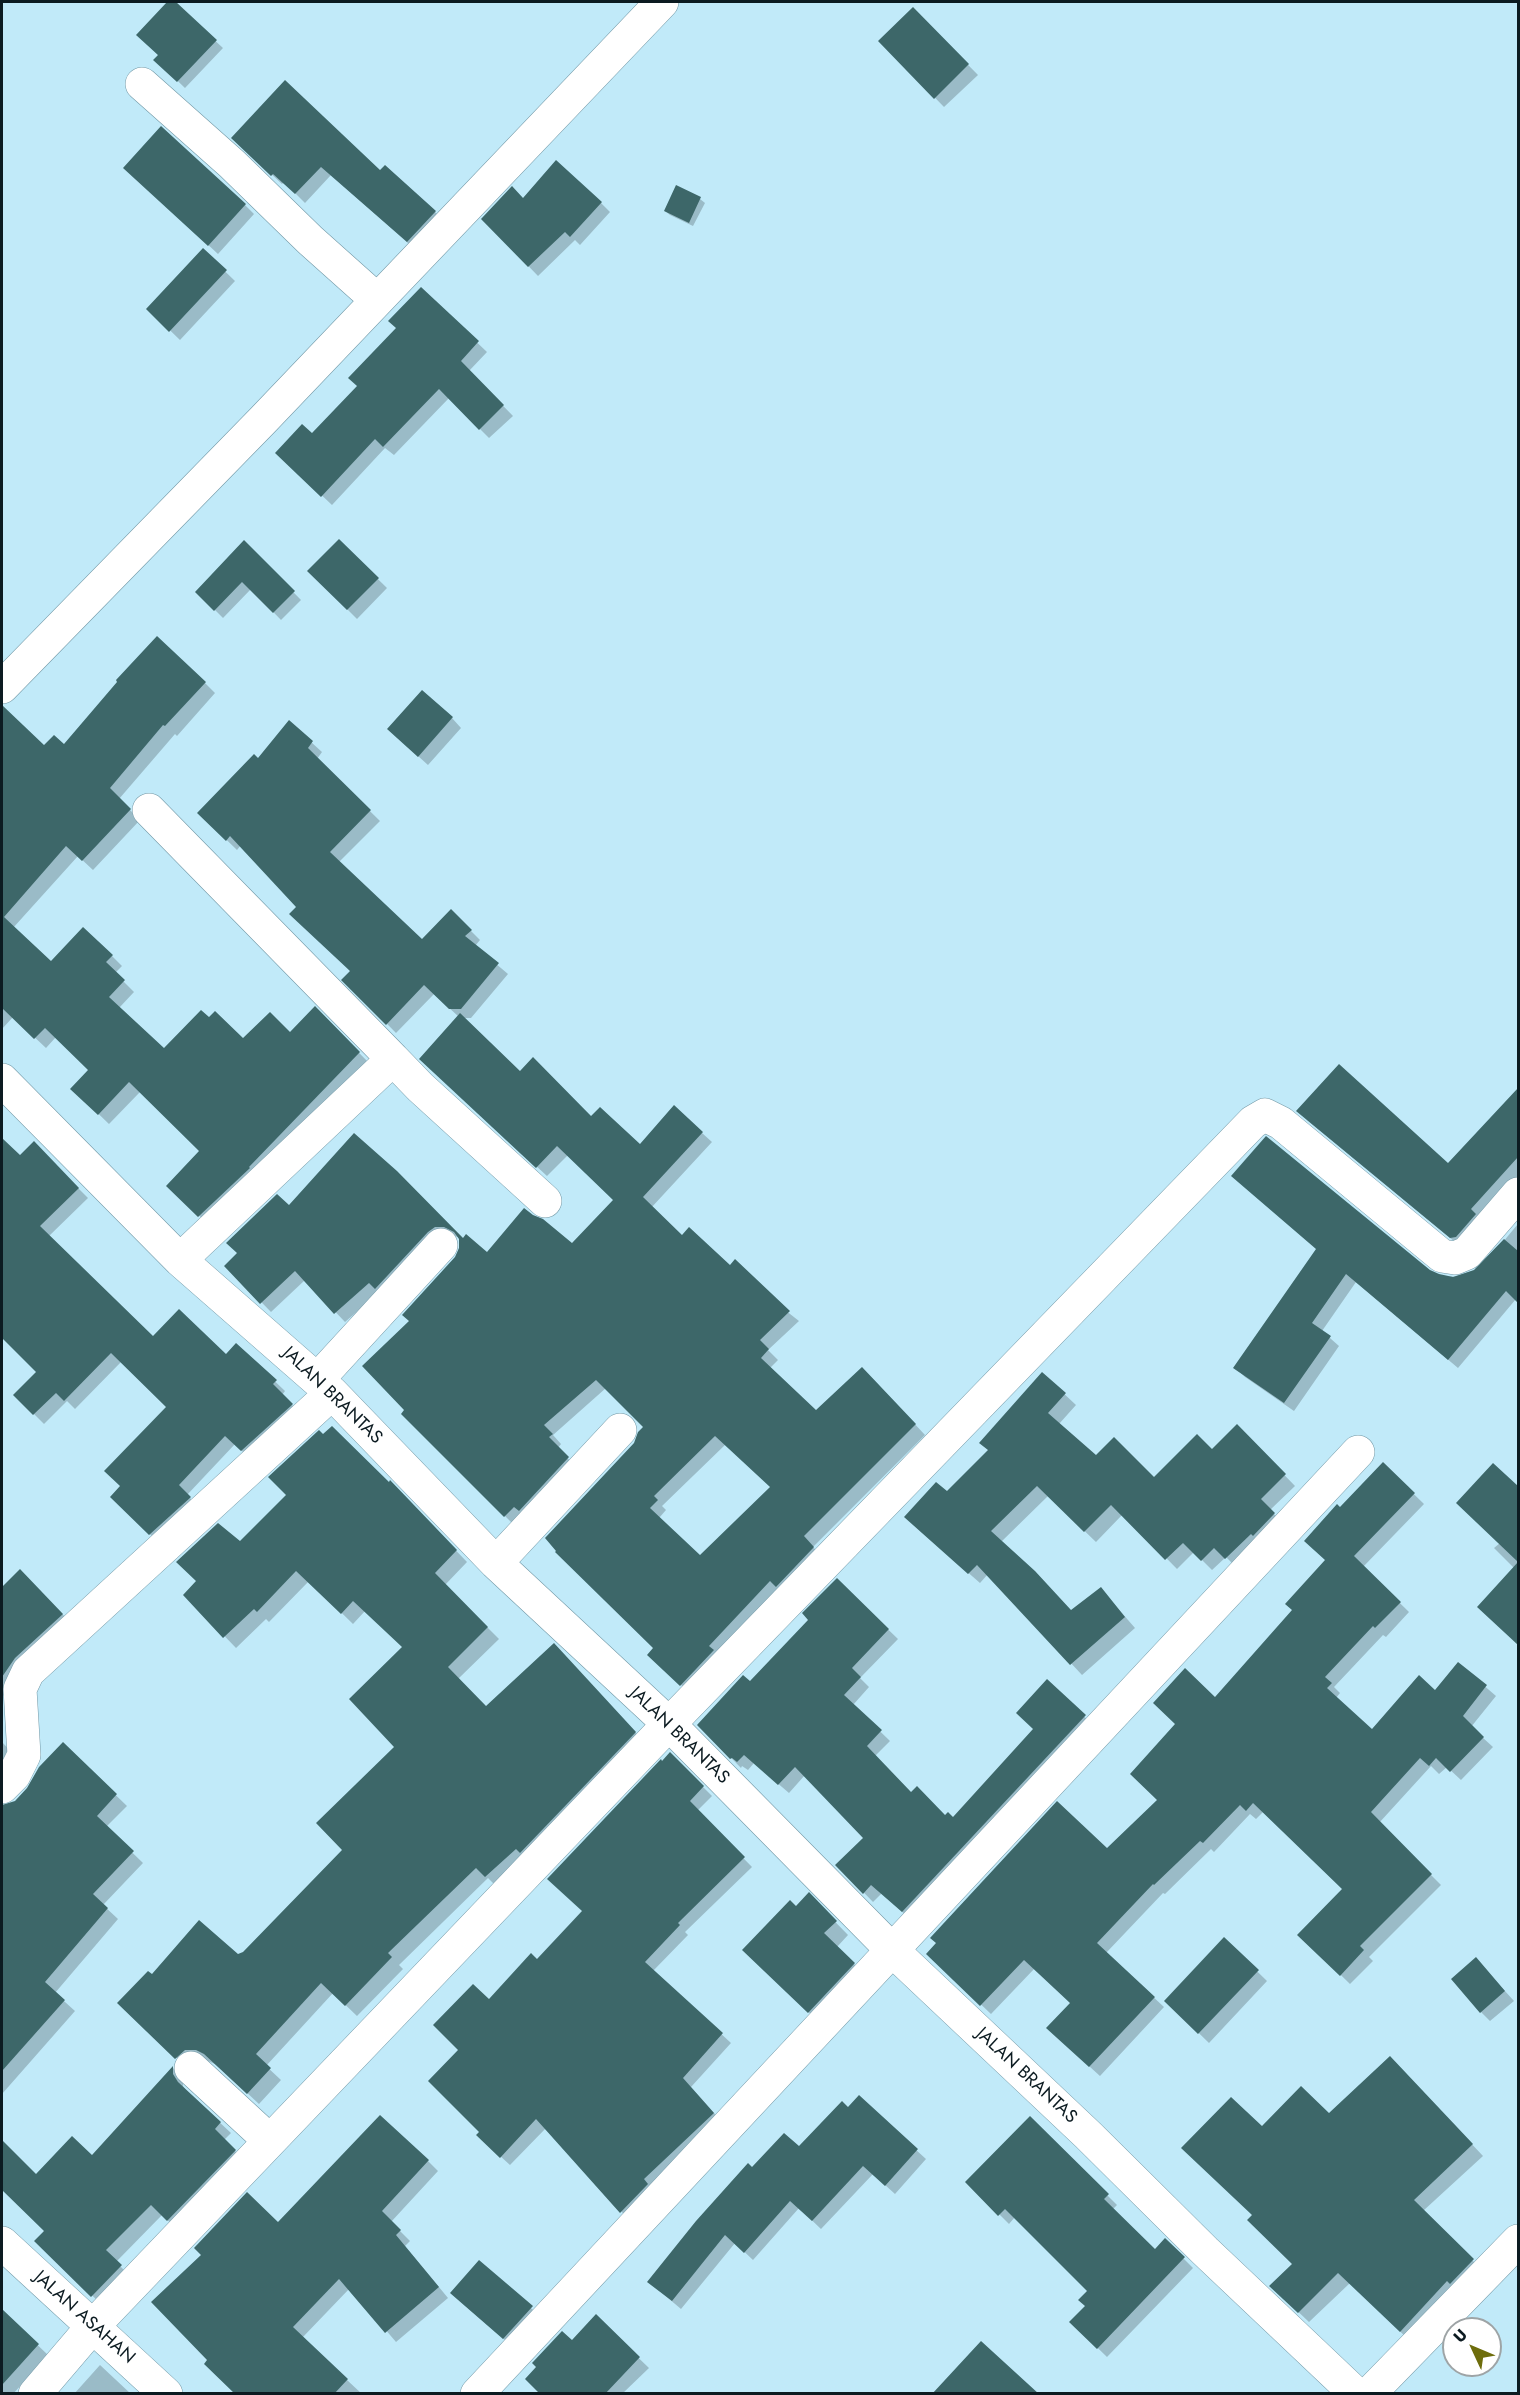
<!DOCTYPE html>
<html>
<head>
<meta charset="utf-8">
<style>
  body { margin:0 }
  #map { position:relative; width:1520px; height:2395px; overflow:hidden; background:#c1eaf9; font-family:Jost,sans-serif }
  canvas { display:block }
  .frame { position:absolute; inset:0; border:3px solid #0c1b21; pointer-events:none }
  .north { position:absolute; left:1442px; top:2317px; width:60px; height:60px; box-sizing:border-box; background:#fff; border:2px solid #9ea4a6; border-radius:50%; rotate:314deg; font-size:16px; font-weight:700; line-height:24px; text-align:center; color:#0c1b21 }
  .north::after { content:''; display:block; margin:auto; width:21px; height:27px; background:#6e6d0c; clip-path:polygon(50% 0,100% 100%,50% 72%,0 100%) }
</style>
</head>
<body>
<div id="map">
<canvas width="1520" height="2395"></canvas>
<div class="frame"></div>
<div class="north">U</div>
</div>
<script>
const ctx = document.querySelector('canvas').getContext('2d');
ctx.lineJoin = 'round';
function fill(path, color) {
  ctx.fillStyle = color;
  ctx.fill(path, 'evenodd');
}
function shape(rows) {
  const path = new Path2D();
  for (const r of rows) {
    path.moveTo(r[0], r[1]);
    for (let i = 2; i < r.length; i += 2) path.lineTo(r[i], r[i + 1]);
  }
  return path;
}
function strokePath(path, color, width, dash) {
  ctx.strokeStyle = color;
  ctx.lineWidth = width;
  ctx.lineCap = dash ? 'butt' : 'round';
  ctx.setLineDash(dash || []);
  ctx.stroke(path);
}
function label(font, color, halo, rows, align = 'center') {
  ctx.font = font + ' Jost,sans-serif';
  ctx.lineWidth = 6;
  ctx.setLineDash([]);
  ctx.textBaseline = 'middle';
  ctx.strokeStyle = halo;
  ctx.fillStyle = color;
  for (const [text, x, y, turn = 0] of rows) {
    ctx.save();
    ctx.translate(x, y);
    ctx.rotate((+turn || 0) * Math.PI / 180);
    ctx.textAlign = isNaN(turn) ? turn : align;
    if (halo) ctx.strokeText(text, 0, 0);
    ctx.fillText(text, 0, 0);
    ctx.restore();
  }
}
fill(shape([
  [169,2,173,2,223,48,185,88,156,60,159,56,138,35],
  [913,9,978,75,944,107,880,41],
  [242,147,380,173,385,167,445,221,417,251,331,175,305,203,284,182,282,184],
  [135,177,245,205,254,214,218,254],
  [700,199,705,203,693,226,670,215,665,211],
  [523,200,601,203,610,212,580,245,575,240,538,276,483,219],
  [203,250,235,281,180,340,148,309],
  [421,289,487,352,469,371,513,416,489,438,449,398,394,455,385,448,332,505,277,453,312,435,359,387],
  [339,541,387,588,357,619,309,571],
  [244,542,301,600,281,620,251,589,223,618,197,592],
  [205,683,215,693,177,736,175,734,119,799,140,820,93,870,78,856,13,928,51,963,112,956,122,966,115,973,134,992,119,1008,164,1050,209,1019,243,1040,290,1034,315,1008,369,1063,210,1226,168,1186,201,1151,140,1092,109,1124,83,1099,90,1070,56,1037,46,1048,13,1017,2,1029,2,719,8,712,44,747,64,747],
  [452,718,461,728,428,765,398,738],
  [289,722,322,752,317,759,380,821,339,862,422,941,451,911,480,940,475,946,508,974,471,1018,463,1018,520,1073,640,1146,702,1133,712,1142,651,1208,682,1238,730,1267,799,1321,768,1350,778,1360,769,1369,816,1412,872,1378,925,1435,813,1547,823,1558,691,1694,658,1664,655,1648,635,1444,645,1427,606,1388,553,1435,561,1444,558,1448,577,1468,514,1525,403,1414,407,1410,411,1321,456,1258,461,1249,460,1238,455,1236,445,1236,345,1322,305,1280,271,1312,226,1266,290,1207,354,1135,463,1240,487,1254,572,1245,615,1200,568,1155,547,1176,431,1069,459,1017,434,994,396,1033,344,980,351,972,298,907,241,845,237,850,199,813,258,760],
  [726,1444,772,1488,700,1557,659,1518,666,1510,662,1506],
  [1518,1090,1518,1187,1461,1247,1307,1120,1448,1165],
  [2,1140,20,1157,34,1144,88,1198,48,1237,153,1338,226,1356,237,1345,285,1391,282,1395,301,1414,251,1460,235,1444,187,1495,199,1507,160,1544,112,1497,122,1486,168,1407,121,1362,75,1409,67,1401,44,1424,15,1395,38,1372,2,1336,2,1318,4,1316,2,1314],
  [1518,1224,1518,1302,1516,1299,1458,1368,1356,1282,1322,1331,1339,1346,1294,1411,1245,1377,1235,1367,1317,1250,1429,1272,1439,1276,1462,1277,1482,1267],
  [1043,1374,1076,1405,1059,1424,1096,1457,1154,1479,1212,1451,1237,1426,1295,1486,1270,1510,1285,1525,1237,1568,1226,1557,1212,1570,1194,1552,1177,1569,1123,1514,1096,1542,1048,1496,1001,1542,1072,1612,1101,1589,1135,1628,1082,1675,988,1574,980,1583,917,1528,947,1493,989,1450],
  [1383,1464,1424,1504,1363,1567,1409,1612,1386,1637,1383,1635,1334,1687,1340,1693,1336,1698,1372,1731,1435,1692,1459,1664,1496,1696,1471,1727,1493,1747,1461,1780,1447,1767,1439,1774,1431,1766,1379,1823,1441,1885,1369,1957,1373,1961,1350,1984,1300,1935,1344,1890,1263,1812,1256,1819,1250,1814,1214,1852,1211,1849,1165,1894,1163,1893,1106,1953,1164,2007,1100,2076,1058,2038,1071,2003,1035,1968,991,2014,928,1954,1107,1850,1159,1800,1215,1699,1294,1610,1327,1561,1340,1509],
  [1493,1465,1518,1488,1518,1572,1494,1548,1500,1543],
  [390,1482,467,1562,445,1585,499,1639,458,1679,486,1708,565,1657,646,1744,497,1887,488,1878,399,1965,403,1969,357,2016,333,1993,266,2066,281,2080,259,2104,217,2065,208,2061,197,2061,188,2069,120,2003,152,1977,244,1954,344,1850,396,1747,404,1647,365,1611,353,1624,309,1581,269,1622,266,1619,236,1648,185,1595,240,1543],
  [20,1571,73,1625,2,1697,2,1588],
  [1506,1576,1518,1587,1518,1644,1488,1616],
  [837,1580,898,1639,860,1678,869,1687,853,1705,890,1741,875,1756,912,1794,945,1817,953,1819,1035,1729,1047,1681,1094,1726,912,1921,882,1893,873,1902,837,1865,865,1838,805,1775,789,1793,754,1763,748,1770,742,1766,741,1768,699,1725,743,1677,750,1683,811,1620],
  [2,1742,14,1755,2,1783],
  [63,1744,127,1806,106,1827,143,1863,103,1905,118,1919,55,1993,75,2011,2,2094,2,1807,7,1807,16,1802],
  [670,1754,712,1796,697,1811,752,1867,685,1932,688,1935,653,1971,731,2043,691,2087,722,2122,630,2221,546,2128,510,2165,487,2144,481,2132,460,2050,489,2001,537,1961,584,1911,662,1763],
  [809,1895,848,1935,837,1947,867,1977,822,2025,744,1950,796,1908],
  [1224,1939,1267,1981,1209,2043,1166,2001],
  [1476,1959,1514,2001,1490,2021,1481,2012],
  [173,2068,183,2078,183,2086,187,2092,231,2133,224,2140,245,2161,179,2231,162,2215,116,2262,131,2277,103,2306,36,2241,45,2231,2,2189,2,2142,36,2176,92,2157],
  [1401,2069,1483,2156,1423,2211,1483,2271,1411,2342,1350,2283,1309,2322,1271,2286,1294,2264,1254,2215,1262,2129,1329,2115],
  [859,2098,926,2159,895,2194,873,2174,821,2229,799,2208,753,2260,735,2243,681,2309,649,2282,752,2169,799,2148,848,2110],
  [1030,2118,1117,2205,1112,2210,1155,2251,1165,2240,1193,2268,1107,2357,1071,2322,1087,2307,1089,2291,1015,2217,1009,2224,967,2182],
  [428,2161,438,2171,391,2222,410,2241,405,2246,448,2298,396,2342,350,2288,302,2338,362,2394,236,2394,278,2225],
  [479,2262,541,2317,513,2347,461,2302],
  [2,2311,48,2355,13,2394,2,2394],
  [596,2317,649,2368,622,2394,542,2394,572,2342],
  [100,2365,131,2394,74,2394]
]), '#0003');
fill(shape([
  [167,2,176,2,217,40,177,82,153,60,158,55,136,35],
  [913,7,969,64,934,99,878,41],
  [285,80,380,170,385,165,436,211,407,242,321,167,295,194,273,174,271,176,231,138],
  [161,126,246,204,208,246,123,168],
  [556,160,602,202,570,237,565,232,528,267,481,219,512,186,523,198],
  [676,185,701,197,689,223,664,211],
  [203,248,227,270,169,332,146,309],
  [421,287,479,341,461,361,504,405,479,430,439,389,383,447,375,439,321,497,275,453,302,424,312,433,357,386,348,378,396,328,388,321],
  [339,539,379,578,347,610,307,571],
  [244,540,295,591,273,613,242,582,214,611,195,592],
  [157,636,206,682,165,726,163,725,110,788,131,809,82,861,66,846,4,917,51,961,83,927,113,955,106,962,125,980,109,997,164,1048,201,1010,209,1017,215,1011,243,1038,270,1012,290,1032,315,1006,360,1052,249,1167,250,1168,198,1217,166,1186,199,1151,129,1082,98,1115,70,1089,88,1070,45,1028,34,1039,2,1008,2,705,44,745,54,735,64,744,117,682,116,680],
  [422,690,453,717,418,757,387,729],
  [289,720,313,741,308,748,371,810,330,852,422,939,451,909,472,930,465,936,499,963,461,1009,449,1009,424,985,386,1025,341,980,350,971,289,914,296,907,230,836,226,841,197,813,254,754,258,758],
  [460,1013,520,1071,533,1057,591,1116,600,1107,640,1144,674,1105,703,1132,643,1197,682,1235,689,1227,730,1265,735,1259,790,1311,760,1340,769,1349,761,1358,816,1410,862,1367,916,1424,804,1536,814,1547,776,1587,770,1581,709,1646,714,1650,680,1686,647,1655,653,1648,555,1552,556,1551,545,1538,634,1443,638,1432,643,1427,596,1380,544,1425,553,1434,549,1437,569,1457,519,1511,514,1507,504,1517,401,1414,404,1410,362,1366,409,1321,402,1315,455,1257,459,1248,459,1239,454,1232,444,1227,435,1227,428,1232,375,1289,369,1283,334,1314,295,1271,260,1304,224,1266,237,1253,226,1243,277,1194,289,1205,354,1133,397,1171,463,1238,466,1234,487,1252,524,1208,533,1215,543,1219,572,1243,613,1200,557,1146,536,1168,419,1059],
  [715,1436,770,1487,700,1555,650,1508,658,1500,654,1496],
  [1339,1064,1448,1163,1518,1088,1518,1157,1471,1209,1476,1214,1456,1237,1450,1238,1296,1111],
  [1266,1136,1430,1270,1439,1274,1453,1277,1474,1270,1504,1239,1518,1251,1518,1303,1506,1291,1448,1360,1346,1274,1312,1323,1331,1336,1284,1403,1233,1368,1316,1249,1231,1176],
  [2,1138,20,1155,34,1141,79,1188,40,1226,153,1336,179,1309,226,1354,236,1343,277,1380,273,1384,293,1404,241,1451,225,1436,179,1485,191,1497,149,1535,110,1497,120,1486,104,1471,166,1407,111,1353,64,1401,56,1393,33,1415,13,1395,36,1372,2,1338],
  [1042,1372,1066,1393,1048,1413,1096,1455,1114,1437,1154,1477,1197,1434,1212,1449,1237,1424,1286,1474,1261,1499,1275,1513,1253,1536,1251,1534,1225,1559,1214,1548,1201,1561,1183,1543,1165,1560,1111,1505,1084,1532,1037,1486,991,1531,1035,1571,1071,1610,1101,1587,1125,1617,1070,1665,977,1565,968,1574,904,1517,936,1482,947,1491,988,1450,979,1443],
  [332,1426,389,1482,390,1480,457,1550,435,1573,488,1627,448,1667,486,1706,554,1643,636,1732,520,1853,516,1849,485,1877,476,1868,388,1953,392,1957,345,2006,321,1983,256,2054,271,2068,247,2094,204,2054,196,2050,185,2050,175,2059,117,2003,148,1971,152,1974,199,1920,238,1954,243,1952,342,1850,316,1823,394,1747,349,1699,402,1647,353,1601,341,1614,296,1571,257,1612,254,1609,223,1638,183,1595,196,1581,176,1562,218,1523,240,1541,286,1495,268,1477,319,1430,323,1434],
  [1383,1462,1415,1493,1354,1556,1401,1602,1375,1628,1373,1626,1325,1677,1332,1683,1327,1688,1372,1729,1419,1675,1435,1690,1458,1662,1487,1685,1463,1716,1484,1737,1450,1772,1436,1758,1429,1766,1420,1758,1371,1812,1432,1874,1360,1946,1364,1950,1340,1976,1297,1935,1342,1889,1253,1803,1246,1811,1240,1805,1203,1843,1200,1841,1154,1885,1153,1884,1097,1943,1155,1997,1089,2067,1046,2028,1070,2003,1024,1960,980,2006,926,1954,936,1943,930,1938,1057,1801,1107,1848,1157,1800,1130,1774,1175,1724,1153,1703,1185,1668,1215,1697,1292,1610,1285,1604,1325,1560,1304,1541,1337,1504,1340,1507],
  [1493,1463,1518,1486,1518,1645,1477,1607,1518,1562,1456,1503],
  [20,1569,63,1614,15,1658,2,1677,2,1587],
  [837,1578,889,1629,852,1668,861,1677,844,1695,882,1730,867,1746,911,1792,917,1786,945,1815,948,1812,953,1817,1033,1729,1016,1713,1047,1679,1086,1715,902,1912,871,1885,863,1894,835,1865,863,1838,795,1767,778,1785,744,1755,737,1762,732,1758,730,1759,697,1725,743,1675,750,1681,808,1620,802,1613],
  [63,1742,117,1794,97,1816,134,1851,93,1894,108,1908,45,1982,65,2000,2,2071,2,1805,15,1801,27,1788,39,1767],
  [670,1752,704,1786,690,1801,745,1857,678,1923,680,1925,645,1962,723,2033,683,2078,714,2113,644,2179,648,2184,620,2213,536,2119,500,2158,476,2135,479,2132,428,2081,458,2050,433,2025,473,1984,489,1999,531,1953,537,1959,582,1911,547,1879,661,1759,662,1761],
  [809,1892,837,1921,824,1933,855,1963,808,2013,742,1950,790,1900,796,1906],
  [1224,1937,1259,1970,1198,2034,1164,2001],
  [1476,1957,1505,1991,1480,2013,1451,1979],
  [1390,2056,1473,2144,1414,2200,1474,2259,1450,2284,1447,2281,1400,2332,1338,2273,1298,2313,1269,2286,1292,2264,1247,2220,1252,2215,1181,2148,1231,2097,1262,2126,1301,2086,1329,2113],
  [173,2066,173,2074,178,2082,221,2122,215,2129,236,2150,167,2221,151,2205,106,2250,122,2265,91,2297,34,2241,44,2231,2,2190,2,2140,36,2174,72,2136,92,2155],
  [859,2095,918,2149,885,2186,863,2166,812,2221,790,2201,744,2253,725,2235,672,2301,647,2282,696,2221,748,2163,752,2167,784,2133,799,2146,842,2101,848,2107],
  [380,2115,429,2160,382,2211,401,2230,396,2235,439,2287,385,2333,339,2279,293,2327,348,2379,334,2394,235,2394,204,2364,207,2360,151,2302,201,2255,194,2248,247,2192,278,2222],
  [1030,2116,1109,2194,1104,2199,1155,2249,1165,2238,1185,2257,1097,2349,1069,2322,1085,2306,1078,2300,1087,2291,1005,2209,998,2216,965,2182],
  [479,2260,533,2306,503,2339,450,2293],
  [2,2309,39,2344,2,2385],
  [596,2314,640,2357,605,2394,540,2394,525,2379,536,2367,532,2363,562,2331,572,2340],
  [981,2341,1039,2394,932,2394]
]), '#3d6769');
const minor = shape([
  [142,84,232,164,310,240,376,299],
  [2,687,263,420,662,2],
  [149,810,393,1059,180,1260],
  [393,1059,420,1087,545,1201],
  [2,1080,180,1260,332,1393,496,1563,669,1724,892,1950,1088,2135,1205,2251,1356,2394],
  [318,1379,441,1245],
  [496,1563,620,1430],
  [2,1787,14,1775,24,1755,20,1689,28,1672,332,1393],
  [191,2068,270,2141],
  [2,2243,166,2394],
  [35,2394,93,2326,669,1724,1253,1122,1265,1115,1281,1123,1442,1256,1455,1258,1467,1253,1518,1194],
  [477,2394,1358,1452],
  [1369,2394,1518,2241]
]);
strokePath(minor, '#7298a6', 34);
strokePath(minor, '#fff', 33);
label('18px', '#0c1b21', '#fff', [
  ["JALAN BRANTAS",332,1396,44],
  ["JALAN BRANTAS",679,1736,44],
  ["JALAN BRANTAS",1026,2076,43],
  ["JALAN ASAHAN",84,2318,42]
]);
</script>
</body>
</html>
